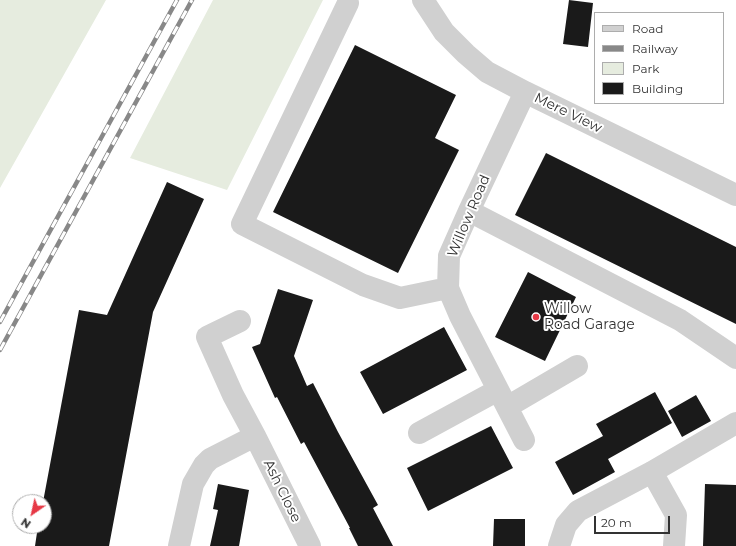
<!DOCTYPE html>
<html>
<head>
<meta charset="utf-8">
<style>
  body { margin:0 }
  #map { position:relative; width:736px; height:546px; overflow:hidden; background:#fff; font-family:Montserrat,sans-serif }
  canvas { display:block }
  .legend { position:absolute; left:594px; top:12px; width:130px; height:92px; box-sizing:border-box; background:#fff; border:1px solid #adadad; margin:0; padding:5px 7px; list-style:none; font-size:12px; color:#333 }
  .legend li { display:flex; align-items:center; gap:8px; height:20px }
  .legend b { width:20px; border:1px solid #adadad }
  .north { position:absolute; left:12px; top:494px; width:40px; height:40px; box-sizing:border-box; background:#fff; border:1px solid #adadad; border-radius:50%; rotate:214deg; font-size:11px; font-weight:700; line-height:16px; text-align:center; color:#333 }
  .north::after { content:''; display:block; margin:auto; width:14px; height:18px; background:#e63946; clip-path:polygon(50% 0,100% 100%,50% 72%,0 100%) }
  .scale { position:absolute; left:594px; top:516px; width:76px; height:18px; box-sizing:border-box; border:2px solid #333; border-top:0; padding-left:5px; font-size:12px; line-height:14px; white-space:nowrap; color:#333; -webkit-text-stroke:3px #fff; paint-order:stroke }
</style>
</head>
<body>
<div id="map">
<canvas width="736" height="546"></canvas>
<ul class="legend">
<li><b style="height:5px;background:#d0d0d0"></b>Road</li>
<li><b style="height:5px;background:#888"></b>Railway</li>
<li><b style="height:11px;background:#e6ecdf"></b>Park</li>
<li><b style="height:11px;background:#1a1a1a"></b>Building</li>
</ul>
<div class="north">N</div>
<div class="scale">20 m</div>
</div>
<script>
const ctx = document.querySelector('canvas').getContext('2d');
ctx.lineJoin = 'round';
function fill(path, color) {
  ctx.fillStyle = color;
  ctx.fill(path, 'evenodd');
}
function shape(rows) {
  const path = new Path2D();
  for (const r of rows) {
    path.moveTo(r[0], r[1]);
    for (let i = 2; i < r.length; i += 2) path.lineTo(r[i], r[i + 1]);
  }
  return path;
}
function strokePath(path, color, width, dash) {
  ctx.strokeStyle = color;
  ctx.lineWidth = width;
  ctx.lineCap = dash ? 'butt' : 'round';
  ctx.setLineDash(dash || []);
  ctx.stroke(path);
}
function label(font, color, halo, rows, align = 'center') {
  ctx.font = font + ' Montserrat,sans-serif';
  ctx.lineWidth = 4;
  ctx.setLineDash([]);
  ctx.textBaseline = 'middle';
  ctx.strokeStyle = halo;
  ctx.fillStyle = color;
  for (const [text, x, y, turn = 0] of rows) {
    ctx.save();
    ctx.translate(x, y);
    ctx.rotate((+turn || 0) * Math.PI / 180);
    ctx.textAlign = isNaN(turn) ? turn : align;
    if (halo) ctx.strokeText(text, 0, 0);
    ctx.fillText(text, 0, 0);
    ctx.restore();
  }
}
fill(shape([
  [0,0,106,0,0,188],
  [213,0,323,0,227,190,130,158]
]), '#e6ecdf');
fill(shape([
  [569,0,593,3,588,47,563,44],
  [355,45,456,95,435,138,459,150,398,273,273,212],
  [546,153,736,247,736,324,515,215],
  [167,182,204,199,153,312,109,546,35,546,38,526,44,526,44,502,43,502,79,310,107,315],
  [528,272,576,297,545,361,495,337],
  [278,289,313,300,294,356,307,386,313,383,338,432,378,505,373,508,393,546,358,546,349,528,350,528,304,442,301,444,277,397,275,398,252,347,260,344],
  [444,327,467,370,383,414,360,372],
  [655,392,672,423,608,459,615,472,573,495,555,462,603,436,596,424],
  [696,395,711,421,682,437,668,411],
  [491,426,513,468,428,511,407,468],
  [218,484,249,490,239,546,210,546,218,510,213,509],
  [705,484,736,485,736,546,703,546],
  [494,519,525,519,525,546,493,546]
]), '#1a1a1a');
strokePath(shape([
  [423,0,444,32,466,54,487,72,525,92,736,195],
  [348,3,242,224,363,285,400,298,448,288],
  [469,211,680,320,736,358],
  [240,321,207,337,233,395,255,436,310,546],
  [507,407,577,366],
  [419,433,498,390],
  [524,440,460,316,448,288,449,256,469,211,525,92],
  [652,472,676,515,674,546],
  [179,546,193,484,204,465,210,459,255,436],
  [559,546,566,525,578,511,652,472,736,423]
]), '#d0d0d0', 22);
const rail = shape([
  [0,322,177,0],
  [0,350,192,0]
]);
strokePath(rail, '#888', 4.5);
strokePath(rail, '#fff', 3, [9]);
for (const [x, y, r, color] of [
  [536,317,4,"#e63946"]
]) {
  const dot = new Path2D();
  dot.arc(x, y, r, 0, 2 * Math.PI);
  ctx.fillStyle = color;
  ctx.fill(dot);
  strokePath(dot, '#fff', 1.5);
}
label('14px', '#333', '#fff', [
  ["Mere View",568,113,26],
  ["Willow Road",469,216,-67],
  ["Ash Close",282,491,64]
]);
label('14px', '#333', '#fff', [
  ["Willow",544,309],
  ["Road Garage",544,325]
], 'left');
</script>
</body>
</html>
